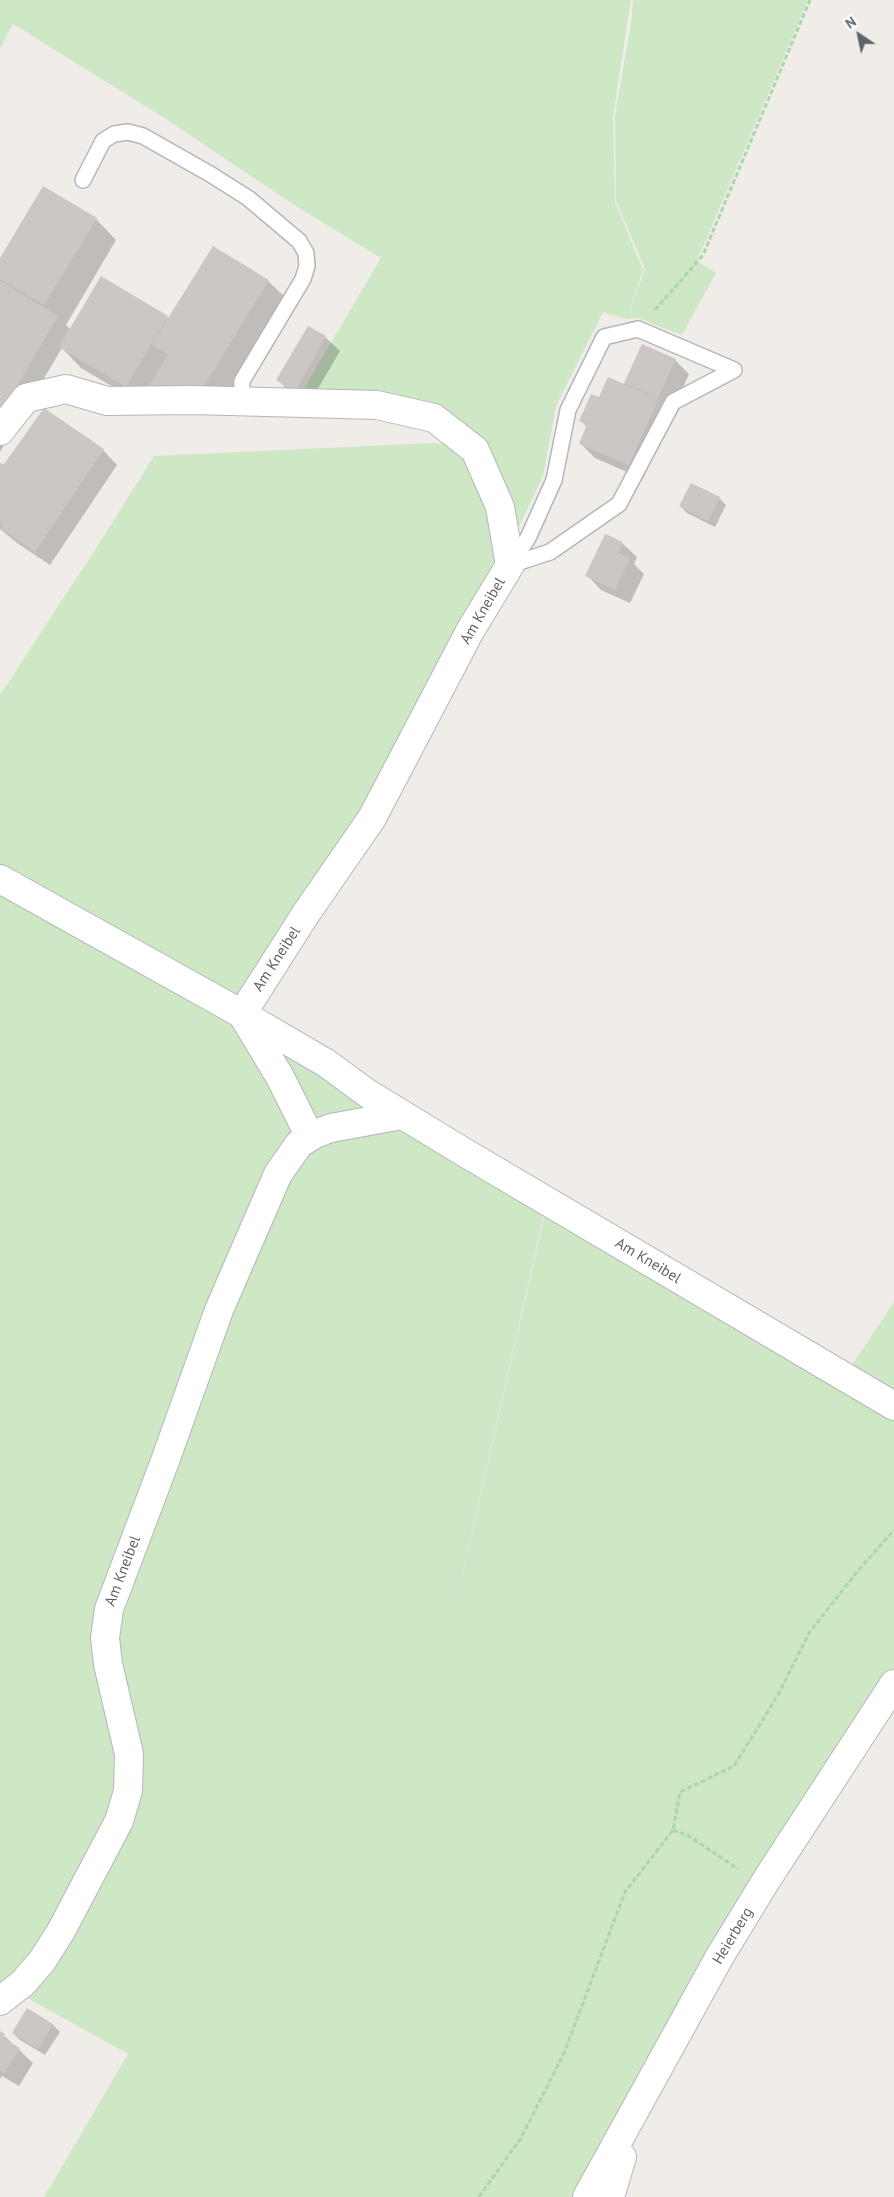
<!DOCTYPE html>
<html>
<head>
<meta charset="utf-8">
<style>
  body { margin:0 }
  #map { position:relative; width:894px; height:2197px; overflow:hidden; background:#f0ece8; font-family:"PT Sans",sans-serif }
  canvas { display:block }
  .north { position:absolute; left:834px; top:10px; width:50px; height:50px; -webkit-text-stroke:4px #fff; paint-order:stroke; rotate:326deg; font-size:14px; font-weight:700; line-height:20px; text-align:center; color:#5f6567 }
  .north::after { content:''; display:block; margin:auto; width:18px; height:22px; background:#5f6567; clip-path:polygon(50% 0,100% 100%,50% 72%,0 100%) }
</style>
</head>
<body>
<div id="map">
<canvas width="894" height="2197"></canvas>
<div class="north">N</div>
</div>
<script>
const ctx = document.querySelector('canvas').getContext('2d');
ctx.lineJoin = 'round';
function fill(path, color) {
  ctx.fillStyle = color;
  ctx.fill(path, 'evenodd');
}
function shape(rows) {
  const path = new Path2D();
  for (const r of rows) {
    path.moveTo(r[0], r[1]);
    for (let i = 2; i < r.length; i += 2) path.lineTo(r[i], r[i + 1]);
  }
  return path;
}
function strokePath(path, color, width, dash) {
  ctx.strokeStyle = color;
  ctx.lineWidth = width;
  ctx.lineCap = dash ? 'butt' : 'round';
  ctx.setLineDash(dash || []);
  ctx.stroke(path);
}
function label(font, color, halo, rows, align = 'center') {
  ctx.font = font + ' "PT Sans",sans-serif';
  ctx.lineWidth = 4;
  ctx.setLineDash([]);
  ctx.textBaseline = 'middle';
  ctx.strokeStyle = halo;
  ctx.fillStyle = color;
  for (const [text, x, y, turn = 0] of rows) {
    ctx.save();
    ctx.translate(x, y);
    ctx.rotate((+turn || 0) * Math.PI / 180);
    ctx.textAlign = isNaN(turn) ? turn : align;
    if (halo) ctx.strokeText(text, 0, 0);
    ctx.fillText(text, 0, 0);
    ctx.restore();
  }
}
fill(shape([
  [0,0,631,0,613,116,615,202,643,270,628,316,645,269,616,201,615,115,631,23,633,0,808,0,697,261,716,273,682,335,638,318,627,319,603,312,556,406,543,476,514,537,477,436,303,390,381,258,291,203,166,119,13,24,0,49],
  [433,443,454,444,471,452,501,562,365,816,234,1000,0,868,0,695,97,547,154,456],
  [0,887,244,1029,304,1147,388,1121,545,1209,445,1651,546,1209,894,1401,894,1678,577,2197,44,2197,128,2054,0,1983],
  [271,1048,388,1109,312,1124],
  [894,1302,894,1394,850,1368]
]), '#cee7c5');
fill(shape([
  [96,219,116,240,66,325,71,330,102,278,169,319,268,281,289,301,223,409,147,407,81,368,62,348,0,452,0,261],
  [308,328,325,337,340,351,309,404,292,394,278,380],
  [642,345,675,360,689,374,643,479,595,458,581,444,587,427,581,421,600,399,624,385],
  [44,410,103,450,117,465,50,565,17,543,0,529,0,464,4,466],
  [719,498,726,505,715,527,687,513,680,506],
  [622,543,637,557,634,564,644,574,630,603,601,590,587,575],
  [27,2009,53,2025,60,2032,45,2055,20,2040,13,2033],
  [0,2032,33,2063,19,2086,2,2076,0,2079]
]), '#0003');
fill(shape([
  [43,186,97,218,44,305,0,279,0,258],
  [213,246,269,280,202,389,149,386,168,354,152,344],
  [101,276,168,316,126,387,59,347],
  [0,281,58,316,0,414],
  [308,326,326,336,295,391,276,380],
  [642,344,676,359,658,398,624,383],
  [608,377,658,399,629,465,579,444,587,424,579,421,591,394,599,397],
  [44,408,104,449,35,552,1,529,3,522,0,521,0,463,4,464],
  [691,483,720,497,708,521,679,506],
  [605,534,623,542,618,553,630,558,615,590,585,576],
  [27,2008,53,2024,38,2049,12,2033],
  [0,2031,5,2034,3,2038,20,2048,4,2073,0,2070]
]), '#ccc7c4');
const service = shape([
  [83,180,103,141,114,134,128,132,143,136,210,174,248,198,299,241,306,253,307,266,303,279,242,381,241,401],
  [638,329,734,370,673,402,619,504,550,552,510,565,528,538,554,480,568,410,604,337,638,329]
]);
const minor = shape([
  [0,431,26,398,66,389,107,401,192,400,377,405,434,418,475,450,500,507,510,565,470,631,372,818,305,915,242,1014,280,1077,310,1137],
  [0,879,242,1014,326,1063,367,1093,462,1151,894,1406],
  [0,2001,23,1983,42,1961,61,1931,119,1821,128,1791,129,1754,108,1664,105,1638,109,1609,165,1461,219,1310,278,1174,299,1144,315,1134,331,1128,402,1115],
  [587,2197,720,1956,767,1879,894,1684],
  [610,2197,622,2157]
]);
strokePath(service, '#b3b7b9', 18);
strokePath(minor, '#b3b7b9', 30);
strokePath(shape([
  [655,310,703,255,810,0],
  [673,1830,689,1836,738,1869],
  [479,2197,521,2138,564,2053,625,1892,673,1830,680,1792,734,1766,778,1695,809,1633,856,1573,894,1530]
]), '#a9d8a9', 3, [5, 2.5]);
strokePath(service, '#fff', 15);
strokePath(minor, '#fff', 28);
label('15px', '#5f6567', '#fff', [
  ["Am Kneibel",483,611,-60],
  ["Am Kneibel",277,959,-57],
  ["Am Kneibel",648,1261,31],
  ["Am Kneibel",123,1571,-69],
  ["Heierberg",733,1936,-59]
]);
</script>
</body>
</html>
